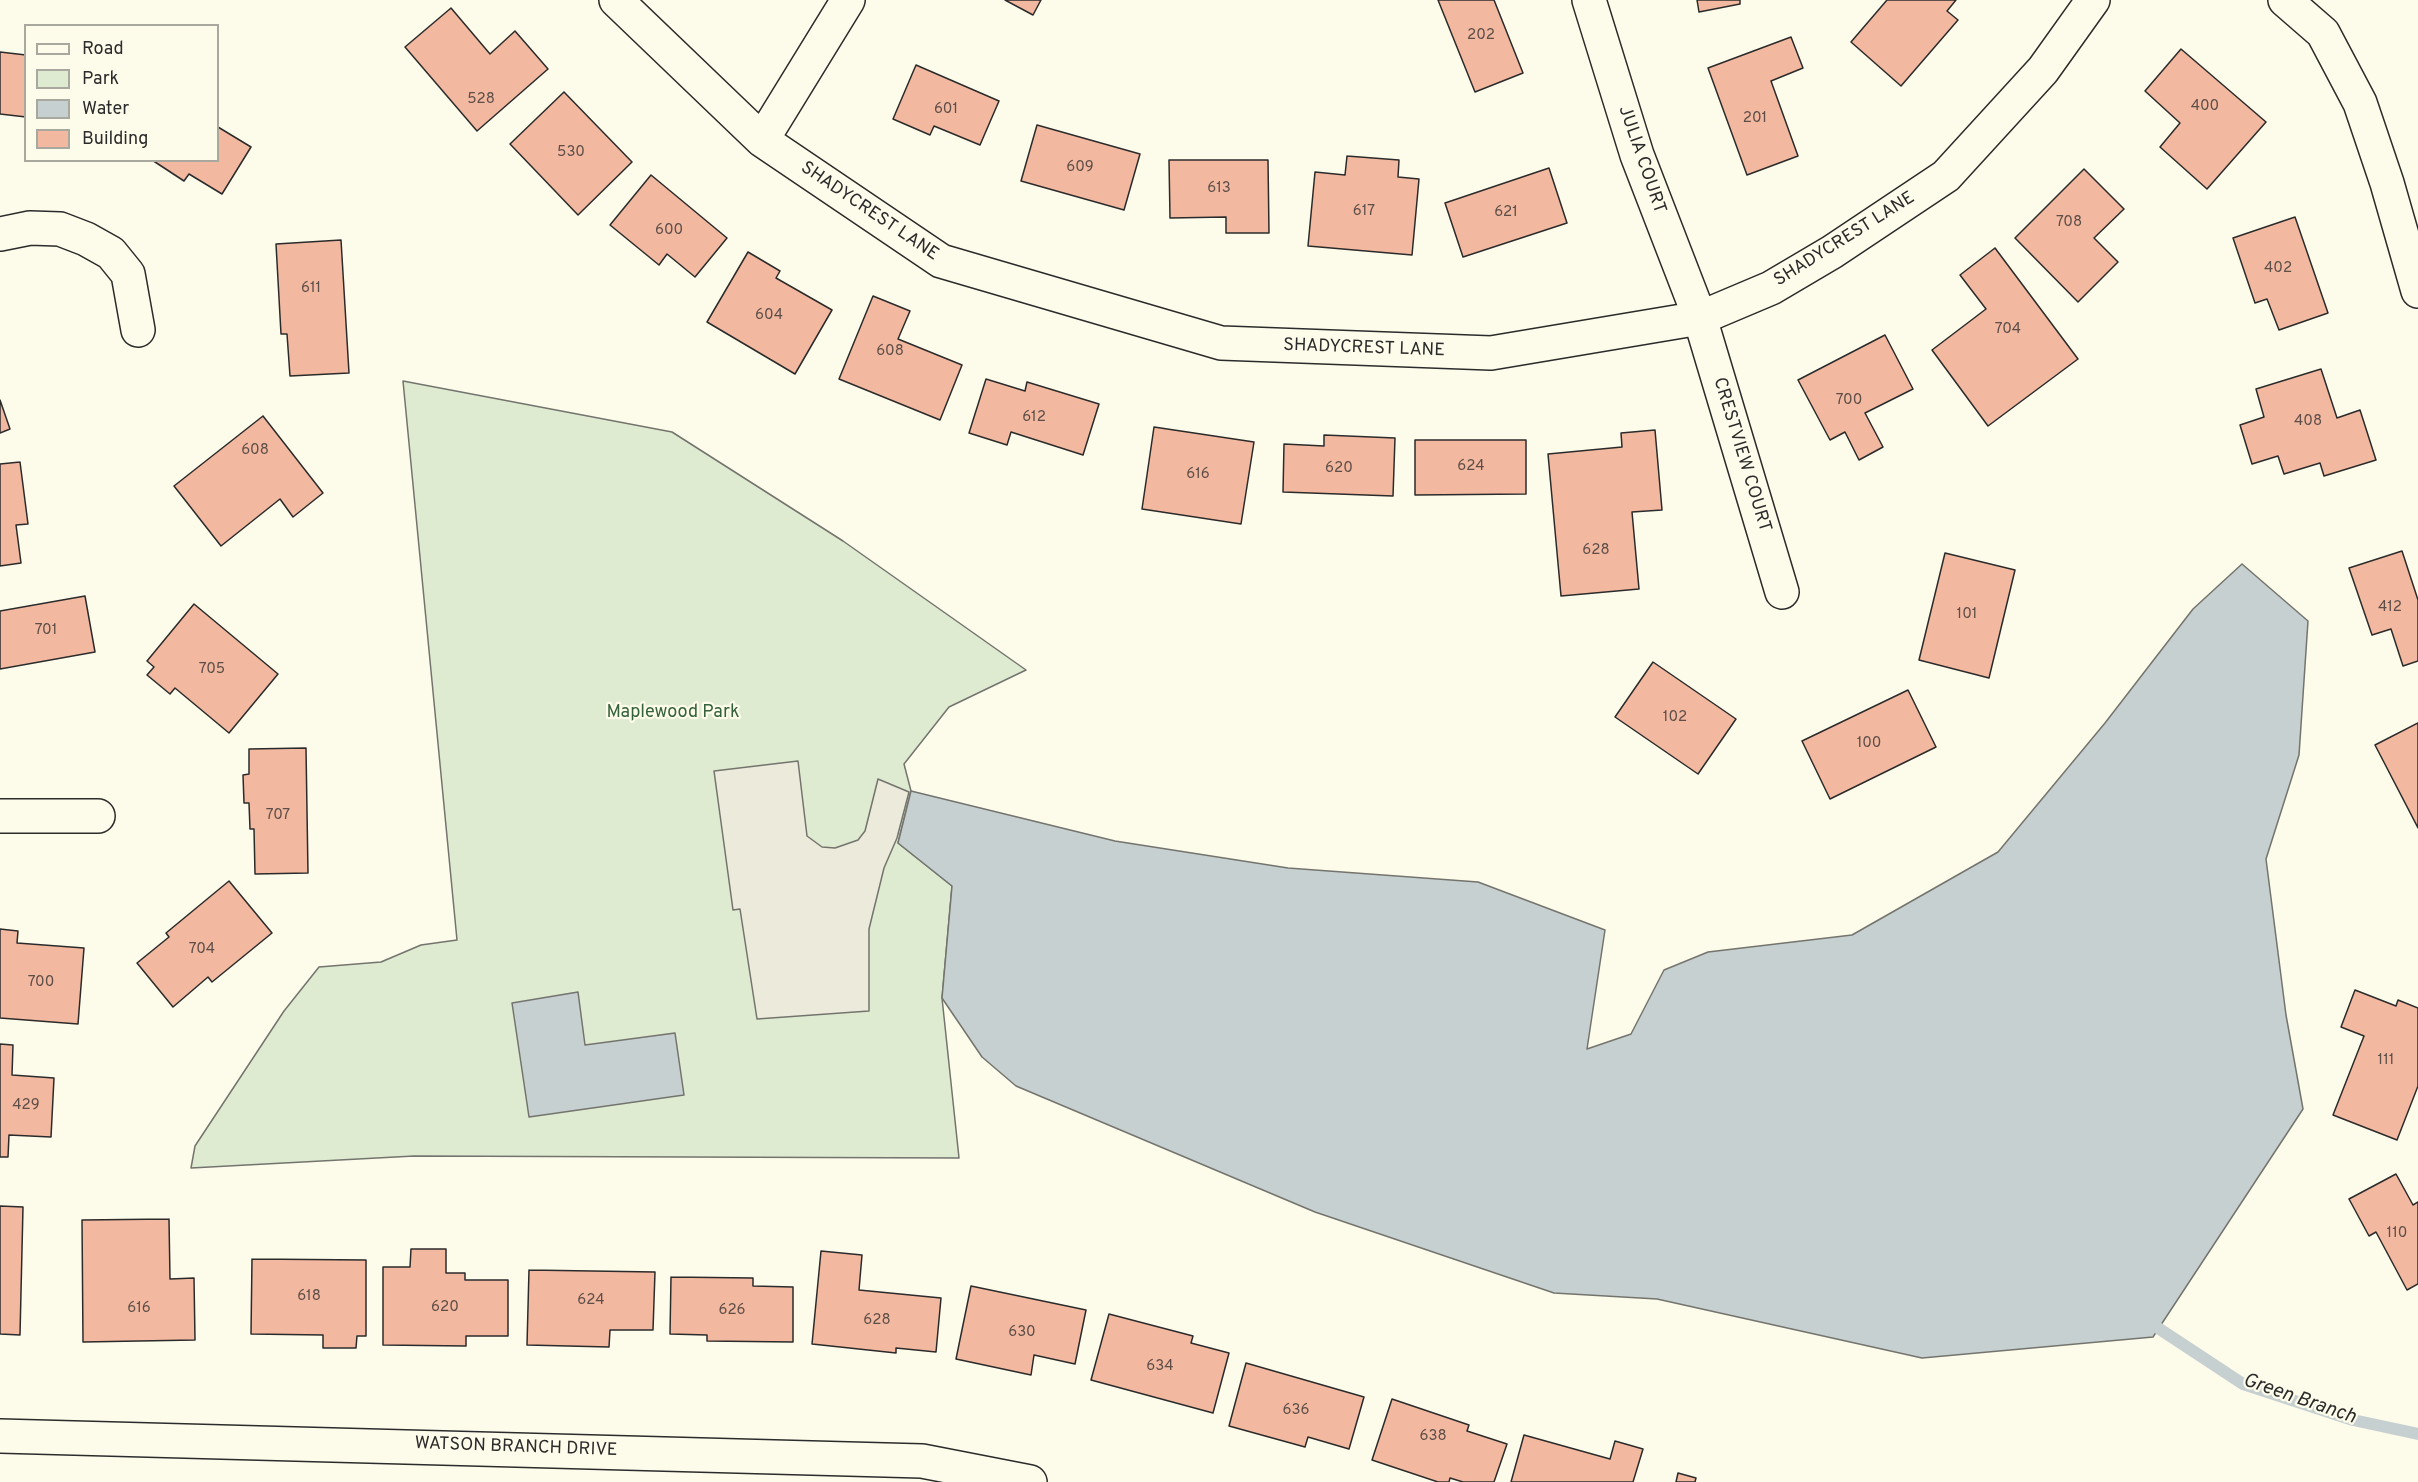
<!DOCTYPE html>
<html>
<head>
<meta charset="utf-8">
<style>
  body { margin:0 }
  #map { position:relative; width:2418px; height:1482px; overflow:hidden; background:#fdfbea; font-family:Overpass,sans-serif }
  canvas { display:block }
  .legend { position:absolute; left:24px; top:24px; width:195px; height:138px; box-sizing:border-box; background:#fdfbea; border:2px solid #a9a89e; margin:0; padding:8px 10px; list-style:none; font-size:18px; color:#2b2b2b }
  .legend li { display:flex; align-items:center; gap:12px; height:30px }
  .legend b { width:30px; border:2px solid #a9a89e }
</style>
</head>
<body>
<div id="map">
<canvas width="2418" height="1482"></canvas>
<ul class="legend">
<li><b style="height:8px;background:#fdfbea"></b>Road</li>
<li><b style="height:16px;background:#deebd1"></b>Park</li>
<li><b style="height:16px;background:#c7d0d0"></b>Water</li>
<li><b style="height:16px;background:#f2b8a0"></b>Building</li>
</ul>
</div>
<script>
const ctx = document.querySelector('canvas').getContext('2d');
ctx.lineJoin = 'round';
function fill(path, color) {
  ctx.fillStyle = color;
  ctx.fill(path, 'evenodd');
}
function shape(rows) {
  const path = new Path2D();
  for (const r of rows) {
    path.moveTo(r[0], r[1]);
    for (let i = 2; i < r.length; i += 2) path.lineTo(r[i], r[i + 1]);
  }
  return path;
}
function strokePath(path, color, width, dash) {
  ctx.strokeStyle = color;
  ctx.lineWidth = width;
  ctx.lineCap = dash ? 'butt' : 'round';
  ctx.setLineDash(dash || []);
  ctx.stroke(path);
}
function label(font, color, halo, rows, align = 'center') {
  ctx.font = font + ' Overpass,sans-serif';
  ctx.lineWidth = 4.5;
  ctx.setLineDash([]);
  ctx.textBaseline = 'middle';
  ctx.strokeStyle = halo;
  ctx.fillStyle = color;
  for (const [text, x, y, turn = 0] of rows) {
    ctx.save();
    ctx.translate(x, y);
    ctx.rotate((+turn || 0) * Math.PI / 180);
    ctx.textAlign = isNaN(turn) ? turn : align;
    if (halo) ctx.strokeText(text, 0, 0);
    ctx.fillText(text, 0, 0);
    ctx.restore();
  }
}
const green = shape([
  [403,381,672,432,843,541,1026,670,949,707,904,764,911,791,898,843,952,886,942,998,959,1158,414,1156,191,1168,195,1146,284,1011,319,967,381,962,421,945,457,940,403,381]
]);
fill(green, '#deebd1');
strokePath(green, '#74746e', 1.5);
const parking = shape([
  [798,761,807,836,822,847,835,848,858,840,865,831,878,779,909,792,897,838,884,868,869,929,869,1011,757,1019,740,909,733,910,714,771,798,761]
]);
fill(parking, '#eceadb');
strokePath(parking, '#74746e', 1.5);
const water = shape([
  [2242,564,2308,621,2299,755,2266,859,2286,1015,2303,1109,2153,1337,1922,1358,1657,1299,1554,1293,1315,1212,1016,1086,982,1057,942,998,952,886,898,843,911,791,1115,841,1288,868,1478,882,1605,930,1587,1049,1631,1034,1664,970,1708,952,1852,935,1998,852,2105,723,2193,609,2242,564],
  [578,992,585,1045,675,1033,684,1095,529,1117,512,1003,578,992]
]);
fill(water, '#c7d0d0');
strokePath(water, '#74746e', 1.5);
strokePath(shape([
  [2158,1328,2243,1384,2353,1420,2418,1434]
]), '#c7d0d0', 12);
const building = shape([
  [1005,0,1041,0,1033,15,1005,0],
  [1438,0,1494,0,1523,73,1475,92,1438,0],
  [1697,0,1740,0,1740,4,1699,12,1697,0],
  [1887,0,1956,0,1947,11,1958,20,1901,86,1851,42,1887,0],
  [451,8,490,54,515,31,548,69,477,131,405,47,451,8],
  [1791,37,1803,68,1771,81,1798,156,1747,175,1708,68,1791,37],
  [2181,49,2266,122,2207,189,2160,147,2180,123,2145,91,2181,49],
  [0,52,26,55,26,117,0,114,0,52],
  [916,65,999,101,980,145,934,126,930,135,893,119,916,65],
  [564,92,632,162,578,215,510,144,564,92],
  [1037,125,1140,154,1124,210,1021,181,1037,125],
  [218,127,251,147,222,194,189,174,184,181,152,160,218,160,218,127],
  [1347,156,1399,160,1398,177,1419,179,1412,255,1308,246,1315,172,1345,175,1347,156],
  [1169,160,1268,160,1269,233,1226,233,1226,217,1170,218,1169,160],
  [1549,168,1567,223,1463,257,1445,203,1549,168],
  [2084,169,2124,209,2094,238,2118,262,2078,302,2015,238,2084,169],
  [651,175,727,238,695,277,667,254,659,265,610,225,651,175],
  [2295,217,2328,313,2279,330,2267,299,2255,303,2233,238,2295,217],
  [341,240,349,373,290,376,287,334,281,334,276,244,341,240],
  [1995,248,2078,359,1988,426,1932,350,1986,309,1960,275,1995,248],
  [748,252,780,271,776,278,832,310,795,374,707,322,748,252],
  [873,296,910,311,898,339,962,365,940,420,839,379,873,296],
  [1885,335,1913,389,1865,413,1883,447,1859,460,1845,432,1830,440,1798,380,1885,335],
  [2321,369,2337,418,2360,410,2376,460,2324,476,2320,463,2284,474,2278,456,2252,464,2240,425,2264,417,2256,389,2321,369],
  [986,379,1025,391,1027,382,1099,404,1083,455,1011,432,1007,445,969,433,986,379],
  [0,400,10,429,0,433,0,400],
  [263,416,323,493,293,517,280,499,221,546,174,486,263,416],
  [1154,427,1254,442,1241,524,1142,509,1154,427],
  [1655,430,1662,510,1632,512,1639,589,1561,596,1548,454,1622,447,1621,433,1655,430],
  [1324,435,1395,438,1393,496,1283,492,1284,444,1324,446,1324,435],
  [1415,440,1526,440,1526,494,1415,495,1415,440],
  [20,462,28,524,16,525,21,563,0,566,0,464,20,462],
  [2402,551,2418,600,2418,661,2403,666,2391,629,2372,635,2349,568,2402,551],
  [1945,553,2015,570,1989,678,1919,660,1945,553],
  [85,596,95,652,0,669,0,611,85,596],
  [194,604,278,674,229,733,175,688,170,694,147,675,154,667,147,661,194,604],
  [1653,662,1736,719,1698,774,1615,717,1653,662],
  [1908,690,1936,747,1830,799,1802,741,1908,690],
  [2418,723,2418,828,2375,745,2418,723],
  [306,748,308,873,255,874,254,829,250,829,249,803,244,803,243,775,249,774,249,749,306,748],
  [229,881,272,933,212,982,208,977,173,1007,137,963,169,937,166,933,229,881],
  [0,929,18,931,17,943,84,948,78,1024,0,1018,0,929],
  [2355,990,2396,1006,2398,1000,2418,1008,2418,1086,2397,1140,2333,1115,2364,1036,2341,1027,2355,990],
  [0,1044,13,1045,12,1075,54,1078,51,1137,9,1135,8,1157,0,1157,0,1044],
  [2396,1174,2413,1205,2418,1202,2418,1284,2407,1290,2376,1232,2369,1236,2349,1199,2396,1174],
  [0,1206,23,1207,20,1335,0,1334,0,1206],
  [169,1219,170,1279,194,1278,195,1340,83,1342,82,1220,169,1219],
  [411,1249,446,1249,446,1273,465,1273,465,1280,508,1280,508,1336,466,1336,466,1346,383,1345,383,1267,410,1267,411,1249],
  [821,1251,862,1255,859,1290,941,1298,936,1352,896,1348,896,1353,812,1344,821,1251],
  [252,1259,366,1260,366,1336,357,1336,356,1348,323,1348,323,1335,251,1334,252,1259],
  [529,1270,655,1272,653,1330,610,1330,609,1347,527,1345,529,1270],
  [671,1277,753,1278,753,1286,793,1287,793,1342,707,1341,707,1335,670,1334,671,1277],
  [971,1286,1086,1310,1075,1364,1034,1355,1031,1375,956,1359,971,1286],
  [1109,1314,1193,1336,1191,1343,1229,1353,1213,1413,1091,1380,1109,1314],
  [1246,1363,1364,1397,1349,1449,1308,1437,1305,1447,1229,1426,1246,1363],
  [1392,1399,1469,1425,1467,1431,1507,1444,1494,1482,1463,1482,1450,1478,1449,1482,1438,1482,1372,1460,1392,1399],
  [1524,1435,1610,1459,1615,1441,1643,1449,1633,1482,1511,1482,1524,1435],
  [1678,1473,1696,1478,1695,1482,1676,1482,1678,1473]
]);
fill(building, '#f2b8a0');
strokePath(building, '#2b2b2b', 1.5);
const minor = shape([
  [616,0,762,140,941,261,1221,343,1491,353,1700,318,1771,288,1832,252,1946,176,2043,70,2093,0],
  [1589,0,1637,155,1700,318,1782,592],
  [2285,0,2323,33,2360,103,2387,183,2418,291],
  [762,140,848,0],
  [0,234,30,228,60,229,86,239,111,253,128,274,138,330],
  [0,816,98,816],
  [0,1436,922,1461,1030,1482]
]);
strokePath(minor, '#2b2b2b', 36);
strokePath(minor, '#fdfbea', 33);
label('15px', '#5d4e48', null, [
  ["202",1481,36],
  ["528",481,100],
  ["400",2205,107],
  ["601",946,110],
  ["201",1755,119],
  ["530",571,153],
  ["609",1080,168],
  ["613",1219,189],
  ["617",1364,212],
  ["621",1506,213],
  ["708",2069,223],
  ["600",669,231],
  ["402",2278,269],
  ["611",311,289],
  ["604",769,316],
  ["704",2008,330],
  ["608",890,352],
  ["700",1849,401],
  ["612",1034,418],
  ["408",2308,422],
  ["608",255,451],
  ["624",1471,467],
  ["620",1339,469],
  ["616",1198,475],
  ["628",1596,551],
  ["412",2390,608],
  ["101",1967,615],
  ["701",46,631],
  ["705",212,670],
  ["102",1675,718],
  ["100",1869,744],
  ["707",278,816],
  ["704",202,950],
  ["700",41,983],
  ["111",2386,1061],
  ["429",26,1106],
  ["110",2397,1234],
  ["618",309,1297],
  ["624",591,1301],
  ["620",445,1308],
  ["616",139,1309],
  ["626",732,1311],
  ["628",877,1321],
  ["630",1022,1333],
  ["634",1160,1367],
  ["636",1296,1411],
  ["638",1433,1437]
]);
label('18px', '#2b2b2b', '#fdfbea', [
  ["JULIA COURT",1641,160,71],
  ["SHADYCREST LANE",869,212,34],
  ["SHADYCREST LANE",1845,240,-32],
  ["SHADYCREST LANE",1364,349,2],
  ["CRESTVIEW COURT",1741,455,73],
  ["WATSON BRANCH DRIVE",516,1448,2]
]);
label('18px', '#34623c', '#fdfbea', [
  ["Maplewood Park",673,713]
]);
label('italic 20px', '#2b2b2b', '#fdfbea', [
  ["Green Branch",2299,1400,19]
]);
</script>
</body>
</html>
